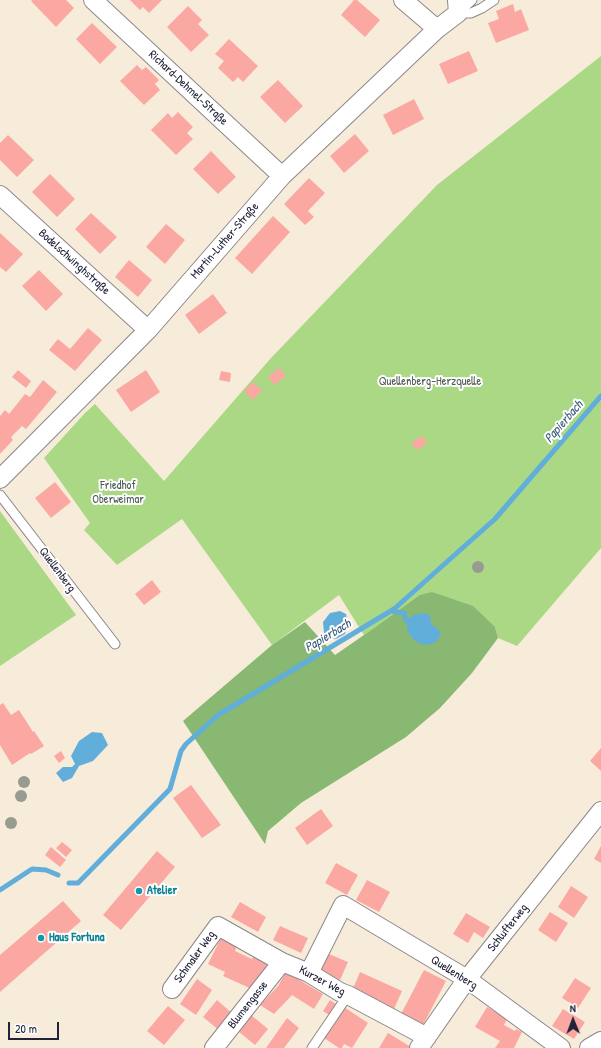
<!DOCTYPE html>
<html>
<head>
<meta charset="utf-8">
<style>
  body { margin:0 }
  #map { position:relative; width:601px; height:1048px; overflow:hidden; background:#f7ecda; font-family:"Patrick Hand",sans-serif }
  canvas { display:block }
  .north { position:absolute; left:553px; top:1000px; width:40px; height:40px; -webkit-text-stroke:3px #fff; paint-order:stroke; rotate:359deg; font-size:11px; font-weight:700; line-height:16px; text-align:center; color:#22223b }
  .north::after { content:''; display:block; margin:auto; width:14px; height:18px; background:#22223b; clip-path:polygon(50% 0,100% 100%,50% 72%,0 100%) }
  .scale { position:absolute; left:8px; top:1022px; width:51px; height:18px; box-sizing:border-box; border:2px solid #22223b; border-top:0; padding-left:5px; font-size:12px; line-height:14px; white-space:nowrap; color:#22223b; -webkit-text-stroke:3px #fff; paint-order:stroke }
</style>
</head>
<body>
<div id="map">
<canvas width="601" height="1048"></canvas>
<div class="north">N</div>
<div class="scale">20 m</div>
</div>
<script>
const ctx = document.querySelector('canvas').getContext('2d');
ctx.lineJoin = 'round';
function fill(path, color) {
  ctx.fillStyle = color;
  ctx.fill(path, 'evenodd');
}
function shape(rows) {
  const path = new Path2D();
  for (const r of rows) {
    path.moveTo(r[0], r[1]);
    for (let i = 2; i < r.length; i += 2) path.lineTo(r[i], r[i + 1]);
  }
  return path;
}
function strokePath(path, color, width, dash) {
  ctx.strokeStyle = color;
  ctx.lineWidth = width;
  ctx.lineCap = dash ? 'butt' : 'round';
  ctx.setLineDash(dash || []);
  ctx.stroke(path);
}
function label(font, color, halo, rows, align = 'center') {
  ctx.font = font + ' "Patrick Hand",sans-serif';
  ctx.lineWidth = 4;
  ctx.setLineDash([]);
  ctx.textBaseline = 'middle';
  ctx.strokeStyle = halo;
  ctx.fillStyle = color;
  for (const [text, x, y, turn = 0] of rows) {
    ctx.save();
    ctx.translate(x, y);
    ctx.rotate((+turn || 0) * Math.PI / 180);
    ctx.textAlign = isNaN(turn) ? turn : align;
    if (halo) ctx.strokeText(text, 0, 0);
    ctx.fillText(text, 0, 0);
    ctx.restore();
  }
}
fill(shape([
  [601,56,601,548,517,646,498,638,495,627,377,626,364,635,339,595,272,645,182,519,117,565,84,530,90,523,44,458,85,413,95,404,164,481,271,358,437,185],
  [0,511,76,615,0,666]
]), '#abd885');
fill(shape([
  [432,592,473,606,495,627,498,638,472,673,440,708,406,737,301,803,268,831,265,844,183,721,272,645,305,622,335,655,377,626,420,595]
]), '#88b872');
fill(shape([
  [340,611,346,614,348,623,345,634,336,639,330,637,324,633,323,622,330,613],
  [424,613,429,615,431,619,431,625,437,628,441,633,438,640,432,644,425,645,419,643,414,640,408,632,406,620,414,615],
  [92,732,102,733,108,745,93,761,79,766,72,778,63,782,56,773,63,767,72,767,75,764,71,756,79,741]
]), '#61aeda');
strokePath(shape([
  [391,611,404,613,406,620],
  [69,883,78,883,170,789,181,751,186,744,218,715,394,609,495,519,601,396],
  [0,890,32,869,46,870,58,875]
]), '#61aeda', 5);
fill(shape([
  [32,0,66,0,74,8,56,27,31,1],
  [130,0,162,0,149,13,143,7,140,10],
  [354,0,357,0,380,20,365,37,341,15],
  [513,4,515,12,521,9,529,30,496,43,488,23,499,19,496,11],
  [188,6,202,20,198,24,209,35,191,52,167,27],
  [92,23,117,47,100,64,76,39],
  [229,39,258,66,243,82,238,77,233,82,218,68,224,61,215,54],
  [469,51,478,71,448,84,439,64],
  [137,65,142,70,146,67,159,80,155,84,160,90,144,105,120,81],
  [278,80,303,106,285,123,260,97],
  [414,99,424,119,393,135,383,115],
  [178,112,193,127,187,133,193,139,176,155,151,130,168,113,172,118],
  [355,134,369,151,344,173,330,156],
  [8,135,34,160,17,177,0,160,0,143],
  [211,151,236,177,218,194,193,169],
  [50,174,75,199,57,217,32,192],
  [309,178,325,193,308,211,314,217,305,225,284,204],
  [91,213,117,237,100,254,75,229],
  [273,216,290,232,252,274,235,258],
  [166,224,185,240,165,264,146,247],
  [0,233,23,254,6,272,0,267],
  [129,260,152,280,138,297,115,277],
  [39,270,63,294,46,311,22,286],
  [213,294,227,313,199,334,185,315],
  [88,328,102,340,75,371,49,350,58,339,70,349],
  [279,368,286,376,274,385,268,377],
  [18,370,31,381,26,388,12,377],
  [146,370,160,392,131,412,116,390],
  [221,371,231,373,230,382,219,380],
  [43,380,57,392,26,429,22,426,11,437,13,440,0,454,0,416,5,410,9,414,25,394,30,397],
  [254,382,262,391,252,400,244,390],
  [422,436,427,443,417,450,411,443],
  [55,482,71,502,51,518,35,498],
  [152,580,161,592,144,605,135,594],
  [3,703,11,715,19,710,33,732,34,731,44,746,31,754,30,753,12,765,0,745,0,705],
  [601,748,601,771,590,761],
  [61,751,65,758,59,763,54,756],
  [191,785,221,825,202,838,173,798],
  [321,809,333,826,307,845,295,828],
  [62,842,72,850,66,857,56,848],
  [601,846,601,863,594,859],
  [51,847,66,860,60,867,45,855],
  [157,851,175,867,121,930,103,915],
  [336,863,358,875,347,895,325,883],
  [367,880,390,892,379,912,356,900],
  [571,886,588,897,574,918,558,907],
  [63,901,81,921,0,992,0,955],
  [240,902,266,917,258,932,231,917],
  [550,912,568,923,556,942,538,930],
  [466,913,490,927,483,938,474,932,468,943,453,934],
  [280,926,308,938,301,953,273,940],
  [222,936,238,943,235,951,252,959,255,953,269,960,254,990,223,976,225,972,208,964],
  [324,952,348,962,340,980,317,969],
  [424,970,446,981,422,1027,400,1016],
  [286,972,323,994,314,1009,292,995,274,1014,260,1005,278,986],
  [360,972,402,991,394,1009,352,991],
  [575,978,591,988,578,1008,562,998],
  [197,979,212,990,196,1015,180,1004],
  [217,1000,234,1015,220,1031,203,1017],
  [330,1000,336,1004,329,1015,323,1011],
  [168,1006,185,1020,164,1045,147,1031],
  [344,1007,368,1023,352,1048,344,1044,342,1048,339,1048,324,1038],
  [487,1007,507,1019,504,1025,515,1031,516,1029,522,1032,514,1048,495,1048,500,1041,475,1027],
  [563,1009,585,1022,574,1039,552,1026],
  [251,1015,268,1029,255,1045,238,1031],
  [287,1018,299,1028,284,1048,266,1048],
  [388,1033,411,1047,411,1048,379,1048]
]), '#fba8a3');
const lane = shape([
  [458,13,471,13,482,8,494,0],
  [458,13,472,0],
  [0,495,115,644],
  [312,1048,348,995]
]);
const street = shape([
  [93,0,282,176],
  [403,0,437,29],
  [0,195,148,330],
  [0,479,148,330,282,176,437,29,458,13,457,0],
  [309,973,343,905,467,979,561,1048],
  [172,989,218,926,282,962,309,973,340,992,348,995,427,1037],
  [214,1048,282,962],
  [419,1048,467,979,601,811],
  [589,1048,601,1041]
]);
strokePath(lane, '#8c878a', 11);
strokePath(street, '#8c878a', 20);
strokePath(lane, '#fff', 9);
strokePath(street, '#fff', 18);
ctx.fillStyle = '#989b8f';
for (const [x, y] of [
  [478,567],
  [24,782],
  [21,796],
  [11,823]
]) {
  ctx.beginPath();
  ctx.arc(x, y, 6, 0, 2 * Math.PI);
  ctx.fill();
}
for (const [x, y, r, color] of [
  [139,891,4,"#0f9aa8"],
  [41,938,4,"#0f9aa8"]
]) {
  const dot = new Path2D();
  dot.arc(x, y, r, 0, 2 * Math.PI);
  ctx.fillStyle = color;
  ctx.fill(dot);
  strokePath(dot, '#fff', 1.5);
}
label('12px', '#22223b', '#fff', [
  ["Richard-Dehmel-Straße",188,88,43],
  ["Martin-Luther-Straße",225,241,-49],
  ["Bodelschwinghstraße",74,262,42],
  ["Quellenberg",57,570,53],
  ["Schlufterweg",508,928,-52],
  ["Schmaler Weg",195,957,-54],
  ["Quellenberg",454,973,32],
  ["Kurzer Weg",322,981,28],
  ["Blumengasse",248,1005,-52]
]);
label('12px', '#4b5951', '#fff', [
  ["Quellenberg-Herzquelle",430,382],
  ["Friedhof",118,486],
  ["Oberweimar",118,500]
]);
label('bold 12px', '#0d838f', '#fff', [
  ["Atelier",147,891],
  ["Haus Fortuna",49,938]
], 'left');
label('italic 13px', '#3b5a7b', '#fff', [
  ["Papierbach",564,422,-49],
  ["Papierbach",328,636,-31]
]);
</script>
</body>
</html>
